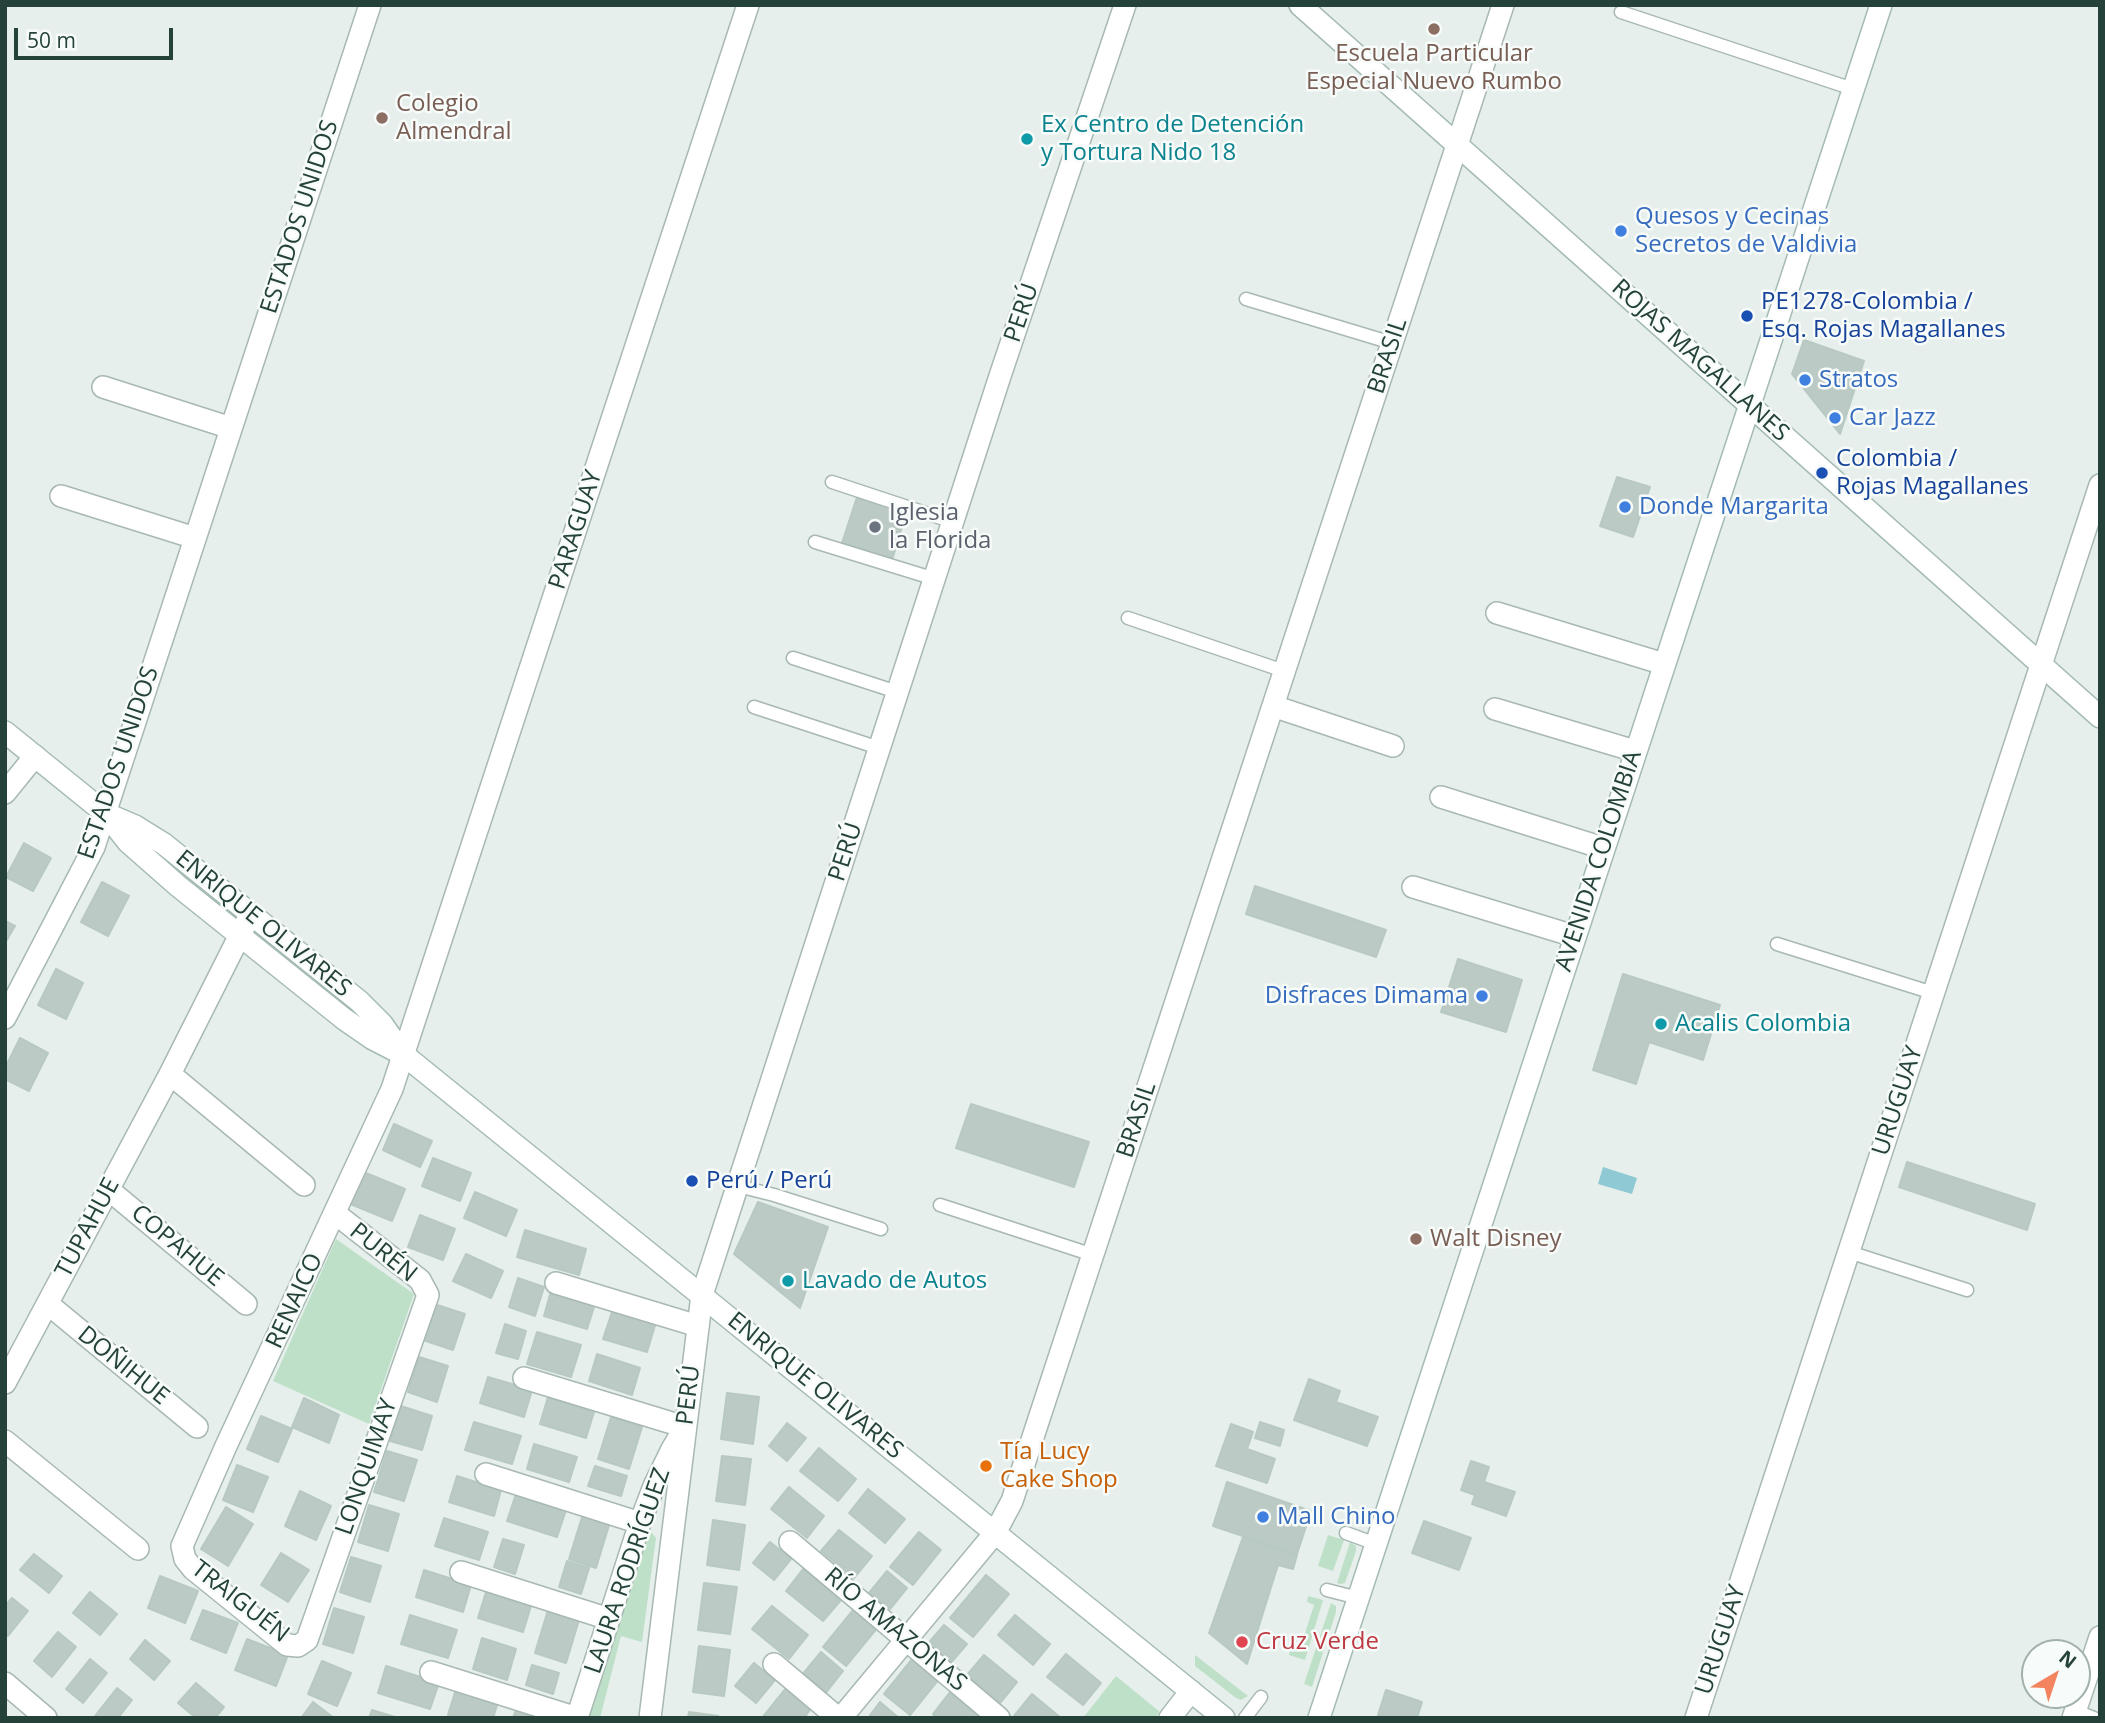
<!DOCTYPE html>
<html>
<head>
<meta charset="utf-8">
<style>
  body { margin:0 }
  #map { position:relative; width:2105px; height:1723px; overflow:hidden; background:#e6efeb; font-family:"Open Sans",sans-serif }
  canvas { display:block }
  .frame { position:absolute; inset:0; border:7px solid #24423a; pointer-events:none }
  .north { position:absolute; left:2021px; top:1639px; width:70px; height:70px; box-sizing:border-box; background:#f7fbf9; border:2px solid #a3b1ad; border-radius:50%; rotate:39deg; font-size:19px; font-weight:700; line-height:28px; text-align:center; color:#24423a }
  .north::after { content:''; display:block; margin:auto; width:24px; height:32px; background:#f4845f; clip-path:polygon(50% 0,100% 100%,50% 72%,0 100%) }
  .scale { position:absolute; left:14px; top:28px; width:159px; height:32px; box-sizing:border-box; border:4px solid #24423a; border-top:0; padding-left:9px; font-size:21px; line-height:24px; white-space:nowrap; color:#24423a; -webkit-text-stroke:5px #f7fbf9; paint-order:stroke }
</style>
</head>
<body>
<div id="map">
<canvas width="2105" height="1723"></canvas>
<div class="frame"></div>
<div class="north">N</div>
<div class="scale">50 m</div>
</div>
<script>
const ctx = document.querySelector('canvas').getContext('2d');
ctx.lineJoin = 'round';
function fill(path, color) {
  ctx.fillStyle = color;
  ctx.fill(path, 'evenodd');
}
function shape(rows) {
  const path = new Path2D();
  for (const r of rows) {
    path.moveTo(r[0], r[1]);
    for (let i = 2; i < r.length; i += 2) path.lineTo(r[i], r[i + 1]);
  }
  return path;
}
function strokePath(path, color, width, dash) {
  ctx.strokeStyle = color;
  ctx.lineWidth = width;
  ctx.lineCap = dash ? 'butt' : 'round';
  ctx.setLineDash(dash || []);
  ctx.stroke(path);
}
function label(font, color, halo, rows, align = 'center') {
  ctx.font = font + ' "Open Sans",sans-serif';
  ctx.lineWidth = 5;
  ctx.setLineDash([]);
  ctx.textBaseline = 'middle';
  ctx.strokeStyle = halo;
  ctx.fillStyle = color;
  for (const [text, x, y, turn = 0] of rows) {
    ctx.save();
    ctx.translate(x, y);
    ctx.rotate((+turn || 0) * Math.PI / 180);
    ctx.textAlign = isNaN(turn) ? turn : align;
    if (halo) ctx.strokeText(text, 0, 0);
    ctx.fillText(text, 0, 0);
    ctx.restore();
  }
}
fill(shape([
  [336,1239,414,1294,369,1424,273,1381],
  [648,1533,652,1533,656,1538,642,1642,621,1636,600,1718,584,1718,643,1537],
  [1328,1535,1344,1540,1333,1571,1318,1566],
  [1350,1542,1356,1546,1356,1551,1345,1583,1340,1584,1337,1583],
  [1308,1596,1323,1600,1305,1660,1289,1655,1291,1647,1300,1649,1314,1605,1307,1602],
  [1331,1603,1336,1606,1336,1612,1312,1687,1304,1684],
  [1195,1655,1248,1696,1241,1700,1236,1698,1195,1666],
  [1116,1676,1160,1712,1155,1718,1083,1718]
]), '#bfe0c8');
fill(shape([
  [1603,1167,1637,1178,1632,1194,1598,1184]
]), '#8ec9d4');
const building = shape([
  [1804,340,1864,361,1840,434,1792,374,1804,340],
  [1617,477,1650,487,1633,537,1600,526,1617,477],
  [858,494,907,510,892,560,842,543,858,494],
  [24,843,51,858,33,891,6,877,24,843],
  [102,882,129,896,108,936,81,922,102,882],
  [1255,886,1386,930,1376,957,1246,914,1255,886],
  [5,921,15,926,5,943,5,921],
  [1458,959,1522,980,1506,1032,1441,1012,1458,959],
  [56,969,83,983,66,1019,38,1005,56,969],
  [1623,974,1720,1005,1703,1060,1649,1042,1636,1084,1593,1070,1623,974],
  [20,1038,48,1053,29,1091,5,1079,5,1068,20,1038],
  [971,1104,1089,1142,1074,1187,956,1148,971,1104],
  [394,1124,432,1141,420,1167,383,1150,394,1124],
  [433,1158,471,1173,460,1201,422,1186,433,1158],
  [1907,1162,2035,1204,2027,1230,1899,1187,1907,1162],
  [361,1171,405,1189,392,1221,348,1203,361,1171],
  [475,1192,517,1210,506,1236,464,1218,475,1192],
  [758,1202,828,1227,800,1308,734,1254,758,1202],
  [420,1215,455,1229,443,1260,408,1247,420,1215],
  [525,1230,586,1249,579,1275,517,1257,525,1230],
  [466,1254,503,1271,491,1298,453,1281,466,1254],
  [518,1278,544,1287,535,1316,509,1307,518,1278],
  [551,1291,595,1304,587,1329,544,1316,551,1291],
  [434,1304,465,1314,453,1350,423,1340,434,1304],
  [613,1309,656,1322,647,1352,603,1339,613,1309],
  [505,1324,526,1331,518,1359,496,1353,505,1324],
  [537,1332,581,1345,571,1377,527,1364,537,1332],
  [597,1354,640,1368,632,1395,589,1381,597,1354],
  [419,1357,448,1366,437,1402,408,1392,419,1357],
  [488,1377,532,1390,524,1417,480,1403,488,1377],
  [1309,1379,1340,1391,1336,1402,1378,1417,1367,1446,1294,1420,1309,1379],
  [727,1393,759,1397,753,1444,721,1439,727,1393],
  [548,1397,594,1412,586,1438,540,1424,548,1397],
  [304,1398,339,1415,329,1443,292,1427,304,1398],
  [401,1406,432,1416,422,1450,390,1441,401,1406],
  [261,1416,292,1429,278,1462,247,1449,261,1416],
  [611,1417,642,1427,629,1469,598,1459,611,1417],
  [474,1422,521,1436,512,1464,465,1450,474,1422],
  [1260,1422,1284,1430,1280,1446,1255,1438,1260,1422],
  [787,1423,806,1438,787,1461,769,1446,787,1423],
  [1231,1424,1253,1432,1247,1449,1275,1459,1267,1483,1216,1466,1231,1424],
  [534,1444,577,1457,569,1482,527,1469,534,1444],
  [819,1448,856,1479,838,1501,800,1471,819,1448],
  [387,1451,417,1460,404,1501,374,1492,387,1451],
  [722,1456,751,1459,745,1505,716,1501,722,1456],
  [1471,1461,1489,1467,1484,1482,1515,1492,1506,1516,1472,1504,1475,1495,1461,1490,1471,1461],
  [237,1465,268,1477,253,1512,223,1500,237,1465],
  [595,1466,627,1476,621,1496,588,1486,595,1466],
  [457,1476,501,1490,494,1516,449,1502,457,1476],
  [1227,1482,1311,1511,1297,1554,1213,1526,1227,1482],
  [789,1487,824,1516,807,1538,771,1509,789,1487],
  [868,1489,905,1519,885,1543,849,1513,868,1489],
  [300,1491,331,1506,316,1540,285,1526,300,1491],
  [516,1494,566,1510,557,1537,507,1521,516,1494],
  [369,1505,399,1514,388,1551,358,1542,369,1505],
  [226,1507,253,1524,228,1566,201,1549,226,1507],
  [583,1514,610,1522,596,1568,569,1559,583,1514],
  [444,1518,488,1532,479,1560,435,1546,444,1518],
  [713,1520,745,1525,739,1570,707,1565,713,1520],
  [1424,1521,1471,1538,1459,1570,1412,1553,1424,1521],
  [839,1530,872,1556,854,1578,821,1551,839,1530],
  [919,1532,941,1550,913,1585,890,1567,919,1532],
  [1243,1537,1297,1555,1293,1569,1278,1565,1247,1664,1209,1633,1243,1537],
  [503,1539,524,1545,515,1574,494,1567,503,1539],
  [770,1542,791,1559,774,1580,753,1563,770,1542],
  [281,1553,309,1570,288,1602,261,1585,281,1553],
  [34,1554,62,1576,49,1593,20,1570,34,1554],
  [351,1557,381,1566,370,1602,340,1592,351,1557],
  [567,1561,589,1568,581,1594,559,1587,567,1561],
  [803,1569,841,1600,823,1621,786,1591,803,1569],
  [424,1570,471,1585,463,1612,416,1597,424,1570],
  [887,1571,907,1588,890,1609,869,1593,887,1571],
  [986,1575,1009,1594,973,1637,950,1618,986,1575],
  [160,1576,198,1591,185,1623,148,1608,160,1576],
  [704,1583,737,1587,730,1634,698,1630,704,1583],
  [90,1592,117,1614,100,1635,73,1613,90,1592],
  [486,1592,531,1606,523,1632,478,1618,486,1592],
  [12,1598,28,1611,8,1636,5,1634,5,1606,12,1598],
  [772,1606,808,1635,789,1659,752,1629,772,1606],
  [334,1608,364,1617,353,1653,323,1644,334,1608],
  [854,1609,878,1627,846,1666,823,1647,854,1609],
  [203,1610,238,1623,226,1653,191,1639,203,1610],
  [548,1610,579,1620,566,1663,535,1653,548,1610],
  [410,1615,457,1630,448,1658,401,1644,410,1615],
  [1015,1615,1050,1644,1033,1665,998,1635,1015,1615],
  [944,1625,967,1644,949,1665,926,1646,944,1625],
  [58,1632,76,1647,52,1677,34,1661,58,1632],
  [482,1638,516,1649,507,1680,473,1669,482,1638],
  [247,1639,288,1655,276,1686,235,1670,247,1639],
  [145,1640,170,1661,154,1680,130,1659,145,1640],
  [699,1646,730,1650,724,1696,693,1692,699,1646],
  [821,1652,843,1671,825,1694,802,1675,821,1652],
  [1066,1654,1101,1683,1083,1705,1047,1677,1066,1654],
  [984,1655,1017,1682,1000,1703,967,1675,984,1655],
  [913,1658,939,1679,910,1715,884,1694,913,1658],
  [90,1659,107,1673,83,1703,66,1689,90,1659],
  [322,1661,351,1673,337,1706,308,1694,322,1661],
  [754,1663,775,1680,756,1703,735,1686,754,1663],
  [532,1665,559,1673,553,1694,526,1685,532,1665],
  [386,1666,439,1683,430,1709,378,1693,386,1666],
  [196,1683,224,1707,215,1718,196,1718,178,1703,196,1683],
  [787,1687,812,1707,804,1718,762,1718,787,1687],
  [117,1688,132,1700,118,1718,98,1718,95,1716,117,1688],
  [456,1689,498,1702,493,1718,458,1718,448,1715,456,1689],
  [1386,1690,1422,1702,1417,1718,1386,1718,1378,1715,1386,1690],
  [950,1692,981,1718,937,1718,933,1714,950,1692],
  [1032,1694,1061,1718,1017,1718,1014,1716,1032,1694],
  [313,1702,334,1718,301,1718,313,1702],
  [880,1702,899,1718,868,1718,880,1702],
  [517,1707,547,1718,513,1718,517,1707],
  [372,1710,398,1718,369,1718,372,1710],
  [689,1712,718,1716,718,1718,688,1718,689,1712]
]);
fill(building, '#bbcac4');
strokePath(building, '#b8c9c2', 2);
const service = shape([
  [1621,12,1853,89],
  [1246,299,1392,343],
  [832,482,953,522],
  [815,542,935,579],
  [1128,618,1284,671],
  [793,658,897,692],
  [754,707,879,748],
  [1777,944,1933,993],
  [738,1186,774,1195,881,1229],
  [940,1205,1093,1255],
  [1849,1252,1967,1290],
  [1346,1533,1376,1544],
  [1327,1590,1358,1598],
  [2076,1711,2094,1718],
  [1245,1718,1261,1697]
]);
const minor = shape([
  [103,387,231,428],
  [61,496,195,538],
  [1497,613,1664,664],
  [1273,706,1393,746],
  [1495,709,1635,751],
  [5,793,35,756],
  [1441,797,1603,848],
  [1413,887,1574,936],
  [5,1018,94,847,370,5],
  [170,1074,304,1185],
  [108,1189,246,1304],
  [336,1214,420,1280,428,1295,307,1640,298,1646,287,1645,193,1569,185,1559,182,1546,226,1446,392,1089,748,5],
  [556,1283,698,1326],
  [48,1304,197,1427],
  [524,1378,685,1427,672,1449,654,1486,640,1523,577,1718],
  [5,1383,170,1074,248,919],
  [5,1441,138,1549],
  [486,1474,640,1523],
  [790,1542,999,1718],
  [461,1572,609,1619],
  [774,1664,838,1718],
  [431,1672,577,1718],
  [5,1683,46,1718],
  [841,1718,995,1533,1012,1501,1503,5],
  [1170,1718,1191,1691],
  [1696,1718,2100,485],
  [2073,1718,2100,1637]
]);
const tertiary = shape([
  [650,1718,702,1295,1000,376,1125,5]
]);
const secondary = shape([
  [1300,5,2100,717],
  [5,732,105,813,128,842,178,886,344,1019,373,1039,404,1055,1224,1718],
  [107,814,135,826,164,844,359,1001,382,1024,403,1054],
  [1319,1718,1881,5]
]);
strokePath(service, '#a8b8b2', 15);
strokePath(minor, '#a8b8b2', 24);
strokePath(tertiary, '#a8b8b2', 24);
strokePath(secondary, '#a4bbb3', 24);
strokePath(service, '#fff', 12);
strokePath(minor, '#fff', 21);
strokePath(tertiary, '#fff', 21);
strokePath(secondary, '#fff', 21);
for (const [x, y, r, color] of [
  [1434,29,7,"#8d6e63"],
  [382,118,7,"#8d6e63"],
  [1027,139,7,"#0f9aa8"],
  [1621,231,7,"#3f7fe0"],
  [1747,316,7,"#1a4fb4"],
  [1805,380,7,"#3f7fe0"],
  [1835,418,7,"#3f7fe0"],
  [1822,473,7,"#1a4fb4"],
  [1625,507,7,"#3f7fe0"],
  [875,527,7,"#6b7280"],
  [1482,996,7,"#3f7fe0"],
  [1661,1024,7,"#0f9aa8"],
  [692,1181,7,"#1a4fb4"],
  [1416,1239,7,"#8d6e63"],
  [788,1281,7,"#0f9aa8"],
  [986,1466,7,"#e8710a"],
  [1263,1517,7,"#3f7fe0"],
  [1242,1642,7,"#e0444e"]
]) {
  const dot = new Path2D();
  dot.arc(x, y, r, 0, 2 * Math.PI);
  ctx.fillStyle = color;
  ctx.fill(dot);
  strokePath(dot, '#f7fbf9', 2.5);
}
label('24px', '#785e54', '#f7fbf9', [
  ["Escuela Particular",1434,54,"center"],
  ["Especial Nuevo Rumbo",1434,82,"center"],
  ["Colegio",396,104],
  ["Almendral",396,132],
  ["Walt Disney",1430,1239]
], 'left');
label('24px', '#0d838f', '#f7fbf9', [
  ["Ex Centro de Detención",1041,125],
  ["y Tortura Nido 18",1041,153],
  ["Acalis Colombia",1675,1024],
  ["Lavado de Autos",802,1281]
], 'left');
label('24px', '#24423a', '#f7fbf9', [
  ["ESTADOS UNIDOS",300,217,-72],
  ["PERÚ",1022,313,-71],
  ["BRASIL",1388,356,-72],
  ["ROJAS MAGALLANES",1700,361,42],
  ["PARAGUAY",576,530,-72],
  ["ESTADOS UNIDOS",119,763,-71],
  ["PERÚ",846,852,-72],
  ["AVENIDA COLOMBIA",1599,861,-72],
  ["ENRIQUE OLIVARES",263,924,39],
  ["URUGUAY",1898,1101,-72],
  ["BRASIL",1137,1120,-72],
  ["TUPAHUE",88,1228,-62],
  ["COPAHUE",177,1246,40],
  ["PURÉN",383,1253,39],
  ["RENAICO",295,1301,-65],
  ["DOÑIHUE",123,1366,39],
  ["ENRIQUE OLIVARES",815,1386,39],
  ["PERÚ",689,1395,-83],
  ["LONQUIMAY",367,1467,-71],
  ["LAURA RODRÍGUEZ",628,1571,-71],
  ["TRAIGUÉN",240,1602,38],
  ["RÍO AMAZONAS",895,1630,40],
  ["URUGUAY",1721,1640,-72]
]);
label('24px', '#366cbe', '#f7fbf9', [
  ["Quesos y Cecinas",1635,217],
  ["Secretos de Valdivia",1635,245],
  ["Stratos",1819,380],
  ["Car Jazz",1849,418],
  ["Donde Margarita",1639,507],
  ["Disfraces Dimama",1468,996,"right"],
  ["Mall Chino",1277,1517]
], 'left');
label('24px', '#164399', '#f7fbf9', [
  ["PE1278-Colombia /",1761,302],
  ["Esq. Rojas Magallanes",1761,330],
  ["Colombia /",1836,459],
  ["Rojas Magallanes",1836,487],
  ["Perú / Perú",706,1181]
], 'left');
label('24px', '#5b616d', '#f7fbf9', [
  ["Iglesia",889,513],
  ["la Florida",889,541]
], 'left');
label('24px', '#c56008', '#f7fbf9', [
  ["Tía Lucy",1000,1452],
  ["Cake Shop",1000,1480]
], 'left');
label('24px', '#be3a42', '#f7fbf9', [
  ["Cruz Verde",1256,1642]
], 'left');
</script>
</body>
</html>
